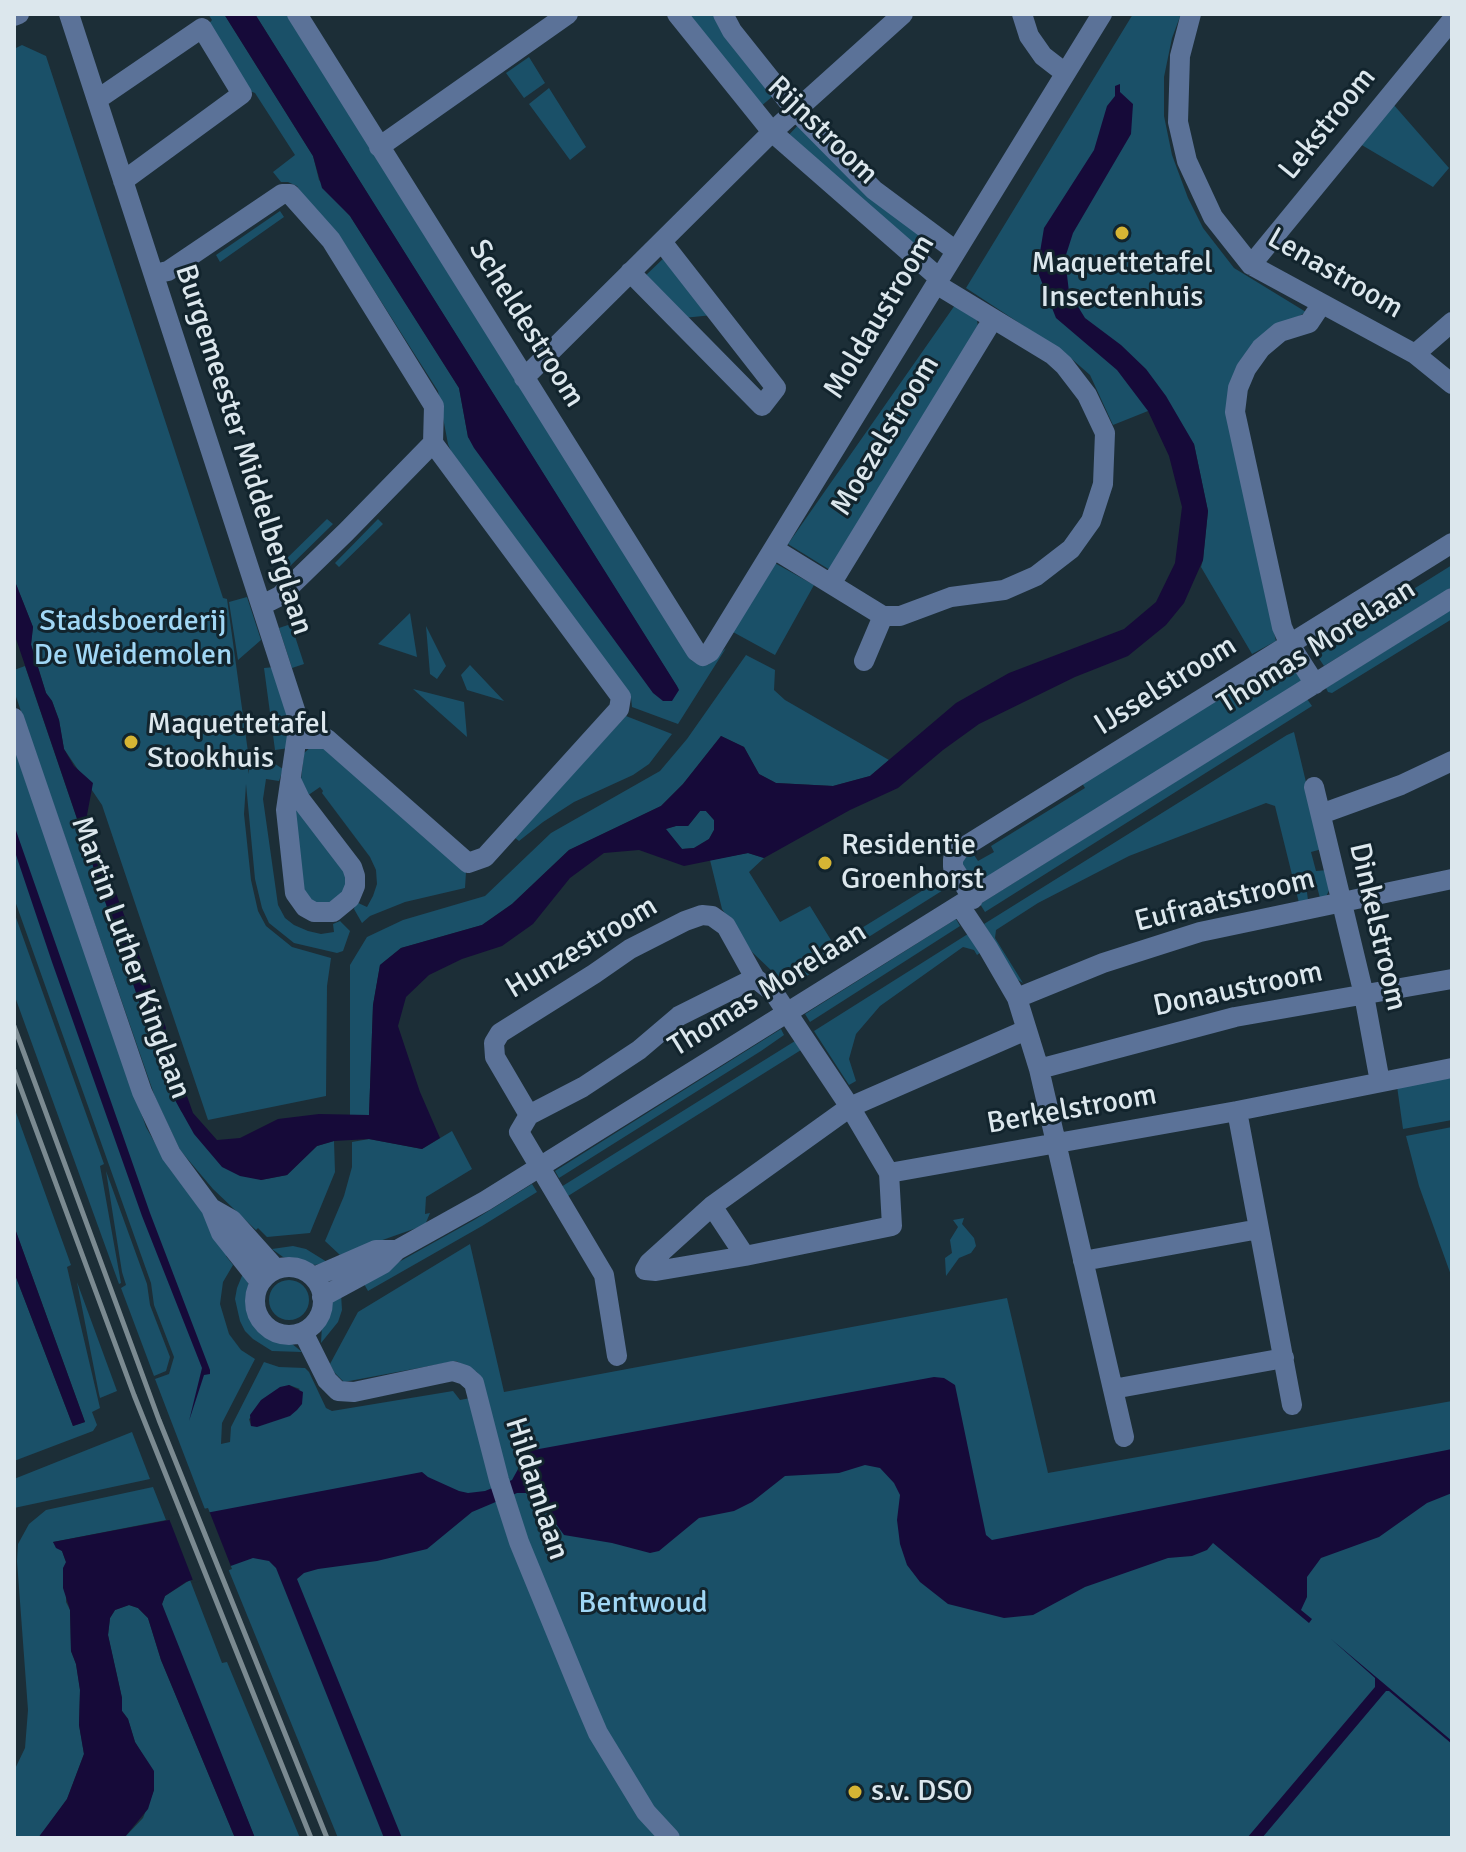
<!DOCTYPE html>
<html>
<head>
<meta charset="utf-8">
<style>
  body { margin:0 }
  #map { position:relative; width:1466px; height:1852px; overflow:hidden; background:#1c2e37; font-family:Signika,sans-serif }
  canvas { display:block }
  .frame { position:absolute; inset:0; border:16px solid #dce7ed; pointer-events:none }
</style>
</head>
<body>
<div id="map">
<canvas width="1466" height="1852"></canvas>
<div class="frame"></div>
</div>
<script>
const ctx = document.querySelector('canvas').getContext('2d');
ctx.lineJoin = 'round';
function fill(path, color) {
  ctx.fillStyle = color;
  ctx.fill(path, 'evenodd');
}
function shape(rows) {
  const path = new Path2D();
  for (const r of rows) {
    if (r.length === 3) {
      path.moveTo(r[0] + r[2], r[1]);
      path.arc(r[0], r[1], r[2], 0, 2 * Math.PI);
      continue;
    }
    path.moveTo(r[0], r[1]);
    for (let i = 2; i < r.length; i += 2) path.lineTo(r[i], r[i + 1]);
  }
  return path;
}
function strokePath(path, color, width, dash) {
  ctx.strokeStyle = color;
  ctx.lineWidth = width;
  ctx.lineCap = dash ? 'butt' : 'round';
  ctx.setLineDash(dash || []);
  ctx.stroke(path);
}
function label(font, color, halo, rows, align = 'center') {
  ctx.font = font + ' Signika,sans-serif';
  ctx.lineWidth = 6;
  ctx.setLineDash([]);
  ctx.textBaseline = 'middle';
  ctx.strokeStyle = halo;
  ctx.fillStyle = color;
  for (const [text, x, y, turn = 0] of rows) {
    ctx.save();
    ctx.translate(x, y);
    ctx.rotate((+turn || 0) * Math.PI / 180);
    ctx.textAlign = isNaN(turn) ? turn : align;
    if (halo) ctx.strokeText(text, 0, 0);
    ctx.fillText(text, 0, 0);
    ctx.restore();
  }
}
fill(shape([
  [208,14,224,14,313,156,319,180,350,216,459,388,468,437,679,690,255,14,287,14,691,660,701,665,708,665,726,648,678,724,632,707,631,697,453,456,448,444,438,391,337,232,308,204,297,186,288,182,281,182,273,172,295,155,255,93,247,90,208,25,212,20],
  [688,14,719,14,774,95,759,108],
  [1133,14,1181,14,1172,38,1164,77,1164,116,1172,155,1188,198,1203,228,1234,268,1306,312,1257,341,1233,442,1276,641,1252,654,1201,567,1203,560,1208,511,1194,444,1148,411,1113,425,1090,375,1065,353,966,288],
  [22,45,46,56,223,598,227,599,248,752,248,774,250,764,272,762,283,769,279,781,266,779,263,799,278,905,285,918,294,925,308,931,321,934,334,932,333,924,340,921,350,931,343,951,337,953,294,943,269,923,262,908,255,879,246,784,244,814,251,880,258,911,266,926,292,947,331,958,327,986,326,1096,208,1120,102,805,64,749,59,720,52,701,46,693,31,644,33,627,14,579,14,49],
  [529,57,545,83,524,98,506,73],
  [549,88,586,147,570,160,529,104],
  [1393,104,1449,168,1433,187,1360,144],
  [799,124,921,233,911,247,787,137],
  [280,211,284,217,220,262,216,255],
  [667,255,713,315,683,318,644,277],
  [955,305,977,320,978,327,830,570,788,544],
  [327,519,333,524,284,572,278,567],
  [378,519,383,524,339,567,335,563],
  [773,562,814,585,775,655,733,632],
  [1452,565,1452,587,1324,666,1308,642,1313,639,1319,648],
  [247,597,261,640,238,660,229,602],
  [1452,609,1452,619,1332,693,1328,692,1326,688],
  [410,613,417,657,378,644],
  [291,624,304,664,292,668,279,628],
  [426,626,446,666,437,679,430,674],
  [746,655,775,670,774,690,785,700,889,760,870,776,833,786,776,783,759,774,744,747,721,736,683,784,661,806,569,850,512,904,482,925,401,948,380,965,373,1005,369,1115,350,1115,350,965,367,937,403,920,485,896,551,833,660,771,687,739],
  [1286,655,1302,681,973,886,963,870,962,862,966,856,972,852,978,861,994,852,991,846,1085,788,1082,783],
  [470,665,504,701,467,690,461,675],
  [25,666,161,1066,181,1111,261,1180,287,1175,317,1146,334,1141,335,1172,310,1233,267,1237,258,1228,256,1230,213,1189,180,1150,155,1097,14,691,14,670],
  [275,667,289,711,289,748,275,750,264,668],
  [413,689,464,702,467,737],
  [1307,699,1312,706,985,912,980,904],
  [626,716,672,734,649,764,633,775,574,802,543,822,519,841,514,837],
  [1294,732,1322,849,1311,852,1316,871,1328,870,1330,888,1326,897,1320,898,1316,883,1306,885,1308,900,1299,903,1275,806,1266,803,1129,856,1038,903,996,930,995,938,1023,983,1015,978,984,924,1287,735],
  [324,746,466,872,465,888,405,902,370,916,362,923,354,909,356,902,367,907,373,896,377,884,376,870,370,857,322,793,323,791,320,787,307,796,301,780,304,753,311,747],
  [14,747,146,1127,169,1168,206,1215,230,1252,226,1256,233,1265,223,1282,220,1304,229,1334,241,1350,255,1359,222,1423,221,1444,230,1442,231,1427,264,1362,279,1367,305,1368,309,1372,326,1408,332,1411,453,1391,460,1400,486,1395,477,1372,456,1361,344,1382,334,1372,330,1364,358,1312,470,1244,504,1392,1007,1298,1048,1473,1452,1401,1452,1838,338,1838,227,1566,251,1558,206,1512,155,1379,169,1374,174,1357,154,1305,151,1283,14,898],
  [289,1385,300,1389,251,1426,249,1419],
  [295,809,299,811,347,873,345,892,333,903,315,905,302,892],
  [700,811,706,811,714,820,714,830,709,839,694,848,682,849,665,829,676,826,688,826],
  [748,853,764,858,749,872,780,922,810,906,834,945,943,878,948,887,786,989,774,973,752,952,722,909,710,860],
  [14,912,104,1164,100,1166,121,1283,119,1284,14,994],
  [956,919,960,926,810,1022,805,1014],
  [971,932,981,952,977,955,974,950,963,947,880,1006,856,1034,849,1059,856,1081,849,1085,814,1031],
  [781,1029,784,1035,761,1051,559,1178,555,1171],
  [795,1041,801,1050,568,1196,561,1187],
  [1452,1078,1452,1120,1403,1129,1397,1086],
  [14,1107,71,1265,67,1267,100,1408,92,1412,97,1425,93,1431,14,1461,14,1272,73,1426,85,1422,14,1226],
  [1452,1127,1452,1278,1419,1186,1406,1136],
  [452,1131,472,1169,426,1197,425,1214,430,1213,425,1225,340,1255,325,1241,344,1196,352,1167,352,1142,369,1139,422,1149],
  [106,1171,147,1284,150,1305,170,1357,166,1371,154,1376,121,1288,126,1285,122,1272],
  [532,1184,537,1192,482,1226,368,1291,363,1282,474,1220],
  [964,1218,962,1224,974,1238,976,1246,971,1253,959,1258,946,1276,945,1258,952,1253,950,1240,958,1227,953,1220],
  [293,1246,306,1249,327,1262,315,1265,283,1257,272,1249],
  [244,1271,248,1283,248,1306,256,1325,272,1338,291,1343,302,1352,272,1351,253,1339,245,1331,240,1321,235,1299,237,1288],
  [289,1300,20],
  [77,1282,117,1391,100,1398,99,1394],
  [341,1294,342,1310,338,1322,321,1343,322,1325,332,1303],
  [132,1432,150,1479,14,1508,14,1479],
  [153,1487,166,1520,53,1542,62,1551,66,1562,66,1602,70,1610,71,1651,76,1664,80,1690,79,1725,84,1754,67,1799,45,1830,38,1838,14,1838,14,1771,25,1748,28,1710,17,1561,18,1544,29,1524,46,1510],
  [190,1580,222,1663,227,1662,300,1838,255,1838,163,1612,162,1604,165,1596],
  [129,1605,138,1608,148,1618,161,1660,235,1838,124,1838,143,1818,154,1790,154,1774,135,1742,128,1719,122,1711,122,1698,108,1635,110,1618,115,1610]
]), '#1a5068');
fill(shape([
  [224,14,255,14,677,686,679,690,672,701,663,701,653,693,474,448,468,437,459,388,350,216,322,188,313,156],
  [1120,84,1120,92,1133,104,1131,134,1073,233,1065,258,1069,292,1085,318,1121,345,1146,369,1166,396,1194,444,1208,511,1203,560,1184,603,1166,625,1128,656,1075,677,979,724,943,750,898,788,850,810,764,858,748,853,684,866,639,850,604,853,570,878,533,924,502,946,462,959,429,975,406,997,398,1026,420,1092,440,1138,422,1149,369,1139,334,1141,317,1146,287,1175,261,1180,240,1176,222,1167,194,1134,171,1093,161,1066,14,633,14,579,33,627,31,645,46,693,52,701,59,720,64,749,74,766,93,783,87,815,166,1028,161,1050,163,1053,171,1051,193,1113,217,1140,240,1138,278,1119,319,1114,369,1115,373,1005,380,965,401,948,482,925,512,904,569,850,661,806,683,784,721,736,744,747,759,774,776,783,833,786,870,776,956,703,1009,673,1124,629,1156,602,1175,563,1182,507,1169,456,1148,411,1117,370,1056,318,1037,270,1044,228,1094,150,1107,106,1115,96,1115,86],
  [700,811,706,811,714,820,714,830,709,839,694,848,682,849,666,829,676,826,688,826],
  [14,825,150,1213,210,1370,210,1374,204,1375,189,1421,202,1368,142,1216,52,962,14,849],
  [14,1226,85,1422,73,1426,14,1272],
  [934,1377,944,1378,955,1385,986,1535,992,1540,1452,1449,1452,1493,1427,1503,1379,1537,1321,1558,1307,1577,1307,1597,1301,1610,1312,1619,1309,1623,1213,1543,1207,1550,1192,1556,1168,1558,1085,1587,1033,1615,1004,1618,948,1604,920,1582,907,1565,900,1544,897,1520,900,1495,894,1483,880,1468,865,1465,839,1473,785,1476,752,1502,734,1511,699,1518,659,1551,650,1553,612,1543,564,1535,540,1502,526,1493,517,1493,472,1512,427,1549,377,1561,318,1569,304,1573,297,1579,402,1838,384,1838,276,1568,269,1561,253,1558,186,1582,165,1596,162,1604,255,1838,235,1838,161,1660,148,1618,138,1608,129,1605,115,1610,110,1618,108,1635,122,1698,122,1711,128,1719,135,1742,154,1771,154,1790,148,1809,124,1838,38,1838,67,1799,84,1754,79,1725,80,1690,76,1664,71,1651,70,1610,63,1588,63,1568,66,1562,62,1551,56,1548,53,1542,422,1472,428,1477,459,1491,468,1493,485,1491,512,1480,528,1451],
  [289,1385,303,1392,302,1404,297,1410,290,1416,257,1427,251,1426,250,1415,261,1400,280,1387],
  [1331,1639,1452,1741,1452,1744,1389,1691,1386,1691,1262,1838,1247,1838,1375,1687,1375,1678]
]), '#160a39');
fill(shape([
  [208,1508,232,1569,194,1583,168,1516]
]), '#1c2e37');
strokePath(shape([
  [69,14,299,722,286,810,295,893,305,907,314,912,333,912,350,898,355,886,355,876,352,867,300,799,291,780],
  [297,14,696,651,703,656,710,652,1102,14],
  [677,14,772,132,939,278],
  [723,14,732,31,795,110,874,190,956,251],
  [1022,14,1029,36,1043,56,1065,73],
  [1191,14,1180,56,1178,122,1187,161,1213,217,1251,265,1415,354,1452,384],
  [14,16,19,14],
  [98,99,202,28,242,94,123,181],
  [379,147,568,14],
  [1251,265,1452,20],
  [630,272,762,406,776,388,662,242],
  [154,274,168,271,282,194,290,194,331,240,434,406,433,443],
  [1415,354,1452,322],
  [524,378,772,132,903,14],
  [774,549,883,616,900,616,951,597,1004,590,1036,576,1071,549,1091,521,1103,484,1105,433,1087,395,1064,365,1053,355,936,284],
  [831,584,993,319],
  [262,605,280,596,346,532,433,443,621,697,619,709,485,857,468,863,327,739,297,739],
  [864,661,883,616],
  [1315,684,1290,645,1282,627,1235,412,1238,388,1246,369,1261,348,1280,332,1309,323,1321,305],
  [14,718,142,1092,171,1154,211,1208,221,1233,260,1282],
  [1314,787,1364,995,1380,1082],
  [1321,814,1401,785,1452,761],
  [973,899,953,867,953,859,959,850,1452,543],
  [960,906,988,948,1017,998,1039,1069,1124,1437],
  [1017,998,1103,963,1200,932,1452,879],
  [1039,1069,1235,1017,1452,979],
  [1237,1111,1292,1405],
  [529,1115,495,1057,494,1043,500,1033,594,974,630,949,685,921,702,915,712,916,726,926,755,978],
  [889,1173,892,1226,745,1256,656,1271,645,1270,649,1263,712,1206,850,1107,1026,1030],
  [712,1206,745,1256],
  [211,1208,232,1220,276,1269],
  [1083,1261,1259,1229],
  [289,1301,34],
  [314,1277,376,1250,397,1250],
  [322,1297,383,1264,397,1250,485,1201,1452,598],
  [303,1332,327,1380,338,1391,354,1392,453,1371,465,1375,474,1383,499,1480,519,1542,583,1698,598,1733,646,1812,670,1838],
  [617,1356,604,1275,519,1132,529,1115,583,1087,639,1050,679,1016,755,978,774,993,850,1107,889,1173,1237,1111,1452,1068],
  [1113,1389,1284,1358]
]), '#5b7298', 20);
strokePath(shape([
  [14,1026,159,1420,327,1838],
  [14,1070,134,1395,311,1838]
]), '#7b8a91', 5);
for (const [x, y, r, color] of [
  [1122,233,8,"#d6b534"],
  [131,742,8,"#d6b534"],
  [825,863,8,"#d6b534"],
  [855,1792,8,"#d6b534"]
]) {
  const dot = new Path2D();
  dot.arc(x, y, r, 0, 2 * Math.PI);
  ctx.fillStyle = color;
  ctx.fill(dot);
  strokePath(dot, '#12242d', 3);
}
label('30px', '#dce7ed', '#12242d', [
  ["Lekstroom",1328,124,-51],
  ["Rijnstroom",822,131,44],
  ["Lenastroom",1335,274,30],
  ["Moldaustroom",880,317,-59],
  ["Scheldestroom",526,324,58],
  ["Moezelstroom",886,436,-59],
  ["Burgemeester Middelberglaan",243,450,72],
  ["Thomas Morelaan",1317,647,-32],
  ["IJsselstroom",1166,686,-32],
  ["Eufraatstroom",1225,901,-14],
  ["Dinkelstroom",1377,927,77],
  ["Hunzestroom",582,948,-31],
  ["Martin Luther Kinglaan",130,958,70],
  ["Thomas Morelaan",768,990,-32],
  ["Donaustroom",1238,990,-12],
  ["Berkelstroom",1072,1110,-10],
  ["Hildamlaan",536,1489,72]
]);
label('30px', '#dce7ed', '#12242d', [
  ["Maquettetafel",1122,264,"center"],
  ["Insectenhuis",1122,298,"center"],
  ["Maquettetafel",147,725],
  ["Stookhuis",147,759],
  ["Residentie",841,846],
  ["Groenhorst",841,880],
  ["s.v. DSO",871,1792]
], 'left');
label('30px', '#a1d7f5', '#12242d', [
  ["Stadsboerderij",133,622],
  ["De Weidemolen",133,656],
  ["Bentwoud",643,1604]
]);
</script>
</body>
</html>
